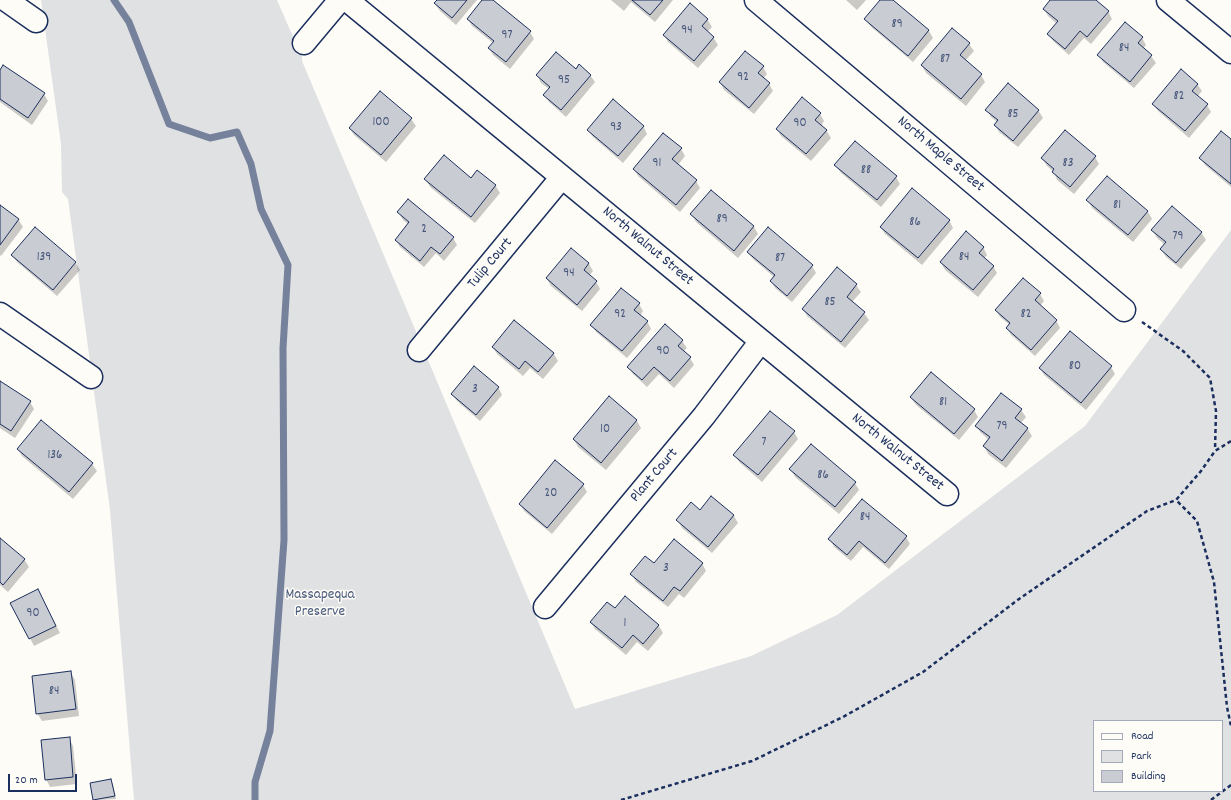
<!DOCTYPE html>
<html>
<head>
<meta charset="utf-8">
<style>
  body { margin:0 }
  #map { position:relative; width:1231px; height:800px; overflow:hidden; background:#fdfcf7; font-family:Dekko,sans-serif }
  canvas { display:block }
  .legend { position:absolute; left:1093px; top:720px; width:130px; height:72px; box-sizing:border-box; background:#fdfcf7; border:1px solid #a3aaba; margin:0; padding:5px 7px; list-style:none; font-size:12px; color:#1b2f5e }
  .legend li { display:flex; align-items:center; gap:8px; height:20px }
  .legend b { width:20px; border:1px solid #a3aaba }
  .scale { position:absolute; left:8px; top:774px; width:69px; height:18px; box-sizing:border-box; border:2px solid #1b2f5e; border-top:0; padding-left:5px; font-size:12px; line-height:14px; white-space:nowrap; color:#1b2f5e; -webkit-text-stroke:3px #fdfcf7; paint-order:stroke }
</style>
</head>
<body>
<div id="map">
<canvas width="1231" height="800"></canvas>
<ul class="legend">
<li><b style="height:5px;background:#fdfcf7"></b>Road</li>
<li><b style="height:11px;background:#e0e1e3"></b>Park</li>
<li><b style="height:11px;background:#c9ccd3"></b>Building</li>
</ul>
<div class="scale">20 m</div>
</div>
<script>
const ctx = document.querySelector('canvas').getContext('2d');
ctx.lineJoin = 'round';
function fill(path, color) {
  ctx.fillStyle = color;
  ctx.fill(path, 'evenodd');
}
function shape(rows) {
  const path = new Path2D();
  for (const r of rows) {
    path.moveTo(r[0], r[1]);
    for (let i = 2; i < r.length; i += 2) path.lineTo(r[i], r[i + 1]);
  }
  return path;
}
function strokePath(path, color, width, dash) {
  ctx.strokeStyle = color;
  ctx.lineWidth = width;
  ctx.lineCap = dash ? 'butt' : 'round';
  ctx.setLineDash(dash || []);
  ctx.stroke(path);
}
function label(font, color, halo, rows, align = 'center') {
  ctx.font = font + ' Dekko,sans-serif';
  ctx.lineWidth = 3;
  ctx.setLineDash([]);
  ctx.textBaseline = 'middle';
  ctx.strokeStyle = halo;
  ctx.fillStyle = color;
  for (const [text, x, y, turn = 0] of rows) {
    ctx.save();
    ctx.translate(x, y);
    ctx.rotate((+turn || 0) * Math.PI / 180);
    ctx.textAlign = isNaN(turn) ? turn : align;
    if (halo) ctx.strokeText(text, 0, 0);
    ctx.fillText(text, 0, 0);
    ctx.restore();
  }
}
fill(shape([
  [41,0,277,0,290,30,302,53,302,61,575,709,751,656,837,615,1085,426,1231,230,1231,800,134,800,110,510,68,199,62,192,61,144],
  [1094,721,1222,721,1222,791,1094,791]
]), '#e0e1e3');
fill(shape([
  [438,0,477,0,456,25,440,11,435,4],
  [483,0,491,0,530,32,534,39,510,69,493,55,489,48,493,43,472,26,468,19],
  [611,0,673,0,655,22,631,2,624,11],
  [846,0,866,0,857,10],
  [882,0,892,0,929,31,933,38,913,62,870,26,866,19],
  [1051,0,1095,0,1108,11,1112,19,1091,44,1084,38,1069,55,1053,41,1048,34,1057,24,1048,16,1044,9],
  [707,19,712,27,707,32,713,37,718,45,698,68,668,42,664,35],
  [1142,38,1146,45,1143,49,1151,56,1156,63,1134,88,1103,62,1099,55],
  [969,44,974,51,965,61,981,75,985,82,966,106,926,73,922,66],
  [763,67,767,74,763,79,769,84,773,91,754,114,724,90,720,82],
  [576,70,590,75,595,82,566,117,549,102,545,95,549,89,541,83,537,75],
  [0,72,44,94,48,101,32,125,0,102],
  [1197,84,1202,91,1197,97,1207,105,1211,112,1189,138,1158,111,1153,104],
  [380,93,411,119,416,126,386,162,354,135,350,128],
  [987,110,1038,110,1043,118,1018,147,999,132,995,125,997,122,991,117],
  [820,114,824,121,821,126,826,130,831,138,811,161,781,136,777,129],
  [643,126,647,134,623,163,593,137,588,130],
  [1231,141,1231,187,1205,165,1201,158],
  [681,149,685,156,678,165,696,181,700,188,680,212,638,176,634,169],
  [1095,157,1099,164,1074,194,1057,180,1054,172,1047,166,1042,158],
  [836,165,896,177,900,184,881,207,840,172],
  [1107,177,1148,212,1152,219,1133,242,1092,208,1088,200],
  [472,179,495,185,500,193,475,223,430,187,426,180],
  [711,191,754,227,758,234,738,258,696,222,692,214],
  [0,206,18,219,23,227,1,256,0,255],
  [398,212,453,238,457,245,444,261,436,253,424,267,400,247,396,240,409,225,403,220],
  [949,220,953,228,922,265,885,234,881,227],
  [768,229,812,266,816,273,792,302,775,288,771,281,774,277,753,259,748,252],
  [1153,231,1201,232,1206,240,1181,269,1166,257,1161,249,1165,245,1157,238],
  [983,247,987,255,984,259,993,266,997,273,978,297,945,270,941,262],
  [572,249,589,264,593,271,589,276,596,282,600,289,582,311,551,286,547,279],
  [12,255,75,262,80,270,57,296,17,262],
  [856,285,861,292,852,302,864,313,869,320,845,348,807,316,803,309],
  [1040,294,1044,301,1040,306,1056,320,1060,328,1035,356,1011,335,1007,328,1010,325,1000,317,996,310],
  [639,304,643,311,640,316,647,321,651,329,627,358,596,332,592,325],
  [515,321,554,354,558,361,543,379,530,368,523,376,497,354,493,347],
  [665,326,682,341,687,348,683,352,690,358,694,365,674,388,659,374,647,387,633,374,629,367],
  [1111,367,1115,374,1086,410,1044,375,1040,368],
  [0,382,30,402,34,409,15,438,0,428],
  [498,387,502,395,480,421,457,401,452,394],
  [609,397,637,421,641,428,606,470,578,447,574,439],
  [911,398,974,410,978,417,959,440,916,405],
  [1021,410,1026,417,1021,423,1027,428,1032,436,1006,468,988,454,984,446,989,440,981,433,976,426],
  [42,421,92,464,97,471,73,499,22,456,18,449],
  [794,432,798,439,762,482,739,462,735,455],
  [791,469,855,483,859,490,839,514,795,477],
  [583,485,587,492,552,534,524,511,520,504],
  [711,497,734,516,738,523,712,553,682,528,678,520,700,511],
  [906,537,910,544,889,569,863,547,851,561,834,547,830,539],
  [0,539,24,559,29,567,8,592,0,585],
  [702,563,706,571,684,598,679,594,668,607,636,582,632,574,654,565],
  [42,598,60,633,34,646,12,603],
  [625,598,659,626,663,633,648,651,637,642,626,655,595,629,591,622,615,610],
  [71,673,75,680,79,716,42,721,37,713],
  [69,738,73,746,77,784,50,787,46,779],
  [111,780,113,784,116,799,95,800]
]), '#0003');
strokePath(shape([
  [114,0,129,22,169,124,210,138,237,132,251,164,261,209,288,265,283,348,284,540,270,731,255,782,255,800]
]), '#76819c', 7);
const building = shape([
  [437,0,467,0,452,18,434,3,437,0],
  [482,0,493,0,531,31,506,62,488,48,494,41,467,19,482,0],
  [632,0,663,0,650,15,632,0],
  [880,0,893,0,929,30,908,56,864,19,880,0],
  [1050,0,1096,0,1109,11,1087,37,1080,31,1065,49,1047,34,1058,21,1043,9,1050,0],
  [690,3,708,19,702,26,714,37,694,61,663,35,690,3],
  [1125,22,1143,37,1138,43,1152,55,1130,82,1097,55,1125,22],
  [952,28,970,43,960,55,982,74,961,99,921,65,952,28],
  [745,51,764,66,758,73,770,83,749,108,719,82,745,51],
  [556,52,576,69,579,64,591,75,561,110,543,95,550,87,536,75,556,52],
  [3,65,45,93,28,118,0,99,0,70,3,65],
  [1181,69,1198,84,1192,91,1208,104,1185,131,1152,104,1181,69],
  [1008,83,1039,110,1013,141,994,125,998,120,985,110,1008,83],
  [380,91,412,118,381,155,349,128,380,91],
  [802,97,821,113,815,120,827,130,806,154,776,129,802,97],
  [613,99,644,126,618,156,587,130,613,99],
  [1065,130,1096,156,1070,187,1052,172,1054,169,1041,158,1065,130],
  [1221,131,1231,139,1231,184,1199,158,1221,131],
  [663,133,682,148,672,159,697,180,676,205,633,169,663,133],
  [855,141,897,176,877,200,834,165,855,141],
  [444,155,471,178,477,170,496,185,471,217,424,179,444,155],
  [1107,176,1148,211,1128,235,1086,200,1107,176],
  [912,188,950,220,918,258,880,227,912,188],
  [711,190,754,226,734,251,690,214,711,190],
  [408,199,454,237,440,254,431,247,420,261,395,240,409,222,397,212,408,199],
  [0,205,19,219,0,245,0,205],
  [1172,206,1202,232,1176,263,1160,249,1166,242,1151,230,1172,206],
  [35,227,76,262,53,290,11,255,35,227],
  [768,227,813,265,787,296,770,281,775,275,747,252,768,227],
  [966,231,984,247,979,253,994,266,973,290,940,262,966,231],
  [571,248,589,263,584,270,597,281,577,305,546,278,571,248],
  [837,267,857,284,847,297,865,312,841,342,802,309,837,267],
  [1023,278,1041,293,1035,300,1057,320,1031,350,1006,328,1010,323,995,310,1023,278],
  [621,288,640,303,634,310,648,321,622,351,590,325,621,288],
  [514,320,554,353,538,372,525,361,519,369,492,347,514,320],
  [665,324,683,340,678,346,691,357,670,381,654,367,642,380,627,367,665,324],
  [1070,331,1112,366,1081,403,1039,368,1070,331],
  [474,366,499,387,476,415,451,394,474,366],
  [931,372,975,409,954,434,910,397,931,372],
  [0,381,31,401,11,431,0,424,0,381],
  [1001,393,1022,409,1015,418,1028,428,1002,461,983,446,990,437,975,426,1001,393],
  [609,396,637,420,601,463,573,439,609,396],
  [770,411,795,431,758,475,733,455,770,411],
  [41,420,93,463,69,492,17,449,41,420],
  [811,444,856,482,835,507,789,469,811,444],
  [555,460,584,484,547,528,519,504,555,460],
  [711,496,734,515,708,547,676,520,691,502,700,510,711,496],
  [862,499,907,536,885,563,859,541,847,555,828,539,862,499],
  [0,538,25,559,3,585,0,582,0,538],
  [674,539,703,563,680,591,674,587,663,601,630,574,645,556,654,563,674,539],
  [38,589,56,626,29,639,10,603,38,589],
  [625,596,659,625,643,644,633,635,622,648,590,622,607,602,615,608,625,596],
  [71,671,76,709,36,714,32,676,71,671],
  [70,737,73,777,45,780,41,740,70,737],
  [111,779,115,796,93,800,90,783,111,779]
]);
fill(building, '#c9ccd3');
strokePath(building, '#1b2f5e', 1);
const minor = shape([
  [6,0,36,21],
  [347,0,947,494],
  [756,0,1124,310],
  [1168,0,1231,52],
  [304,43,340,0],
  [0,314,91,377],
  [419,350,562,177],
  [545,607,704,416,761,341]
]);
strokePath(minor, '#1b2f5e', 25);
strokePath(shape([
  [1142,322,1183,351,1210,378,1216,411,1215,450],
  [1231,441,1215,451,1201,471,1176,500,1197,521,1214,582,1227,707,1231,726],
  [621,800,752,761,843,717,923,672,1019,599,1147,511,1176,500],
  [1211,800,1231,785]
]), '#1b2f5e', 2.5, [4, 3]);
strokePath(minor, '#fdfcf7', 22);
label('13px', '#46567b', null, [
  ["89",897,25],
  ["94",687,31],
  ["97",507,36],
  ["84",1124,49],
  ["87",945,60],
  ["92",743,78],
  ["95",564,81],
  ["82",1179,97],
  ["85",1013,115],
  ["100",381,123],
  ["90",800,124],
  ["93",616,128],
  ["91",657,164],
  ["83",1068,164],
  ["88",866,171],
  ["81",1117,206],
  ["89",722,220],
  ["86",915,223],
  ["2",424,230],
  ["79",1178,237],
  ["139",44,258],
  ["84",964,258],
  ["87",780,259],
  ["94",569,274],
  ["85",830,303],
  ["92",620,315],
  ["82",1026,315],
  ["90",663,352],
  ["80",1075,367],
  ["3",475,390],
  ["81",943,403],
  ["79",1002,427],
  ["10",605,430],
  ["7",764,443],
  ["136",55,456],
  ["86",823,476],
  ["20",551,494],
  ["84",865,518],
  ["3",666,569],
  ["90",33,614],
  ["1",625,624],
  ["84",54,692]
]);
label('15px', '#1b2f5e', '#fdfcf7', [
  ["North Maple Street",940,155,40],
  ["North Walnut Street",647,247,40],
  ["Tulip Court",491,264,-50],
  ["North Walnut Street",897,453,39],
  ["Plant Court",655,476,-50]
]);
label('15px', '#4c5c7f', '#fdfcf7', [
  ["Massapequa",320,596],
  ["Preserve",320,613]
]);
</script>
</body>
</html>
